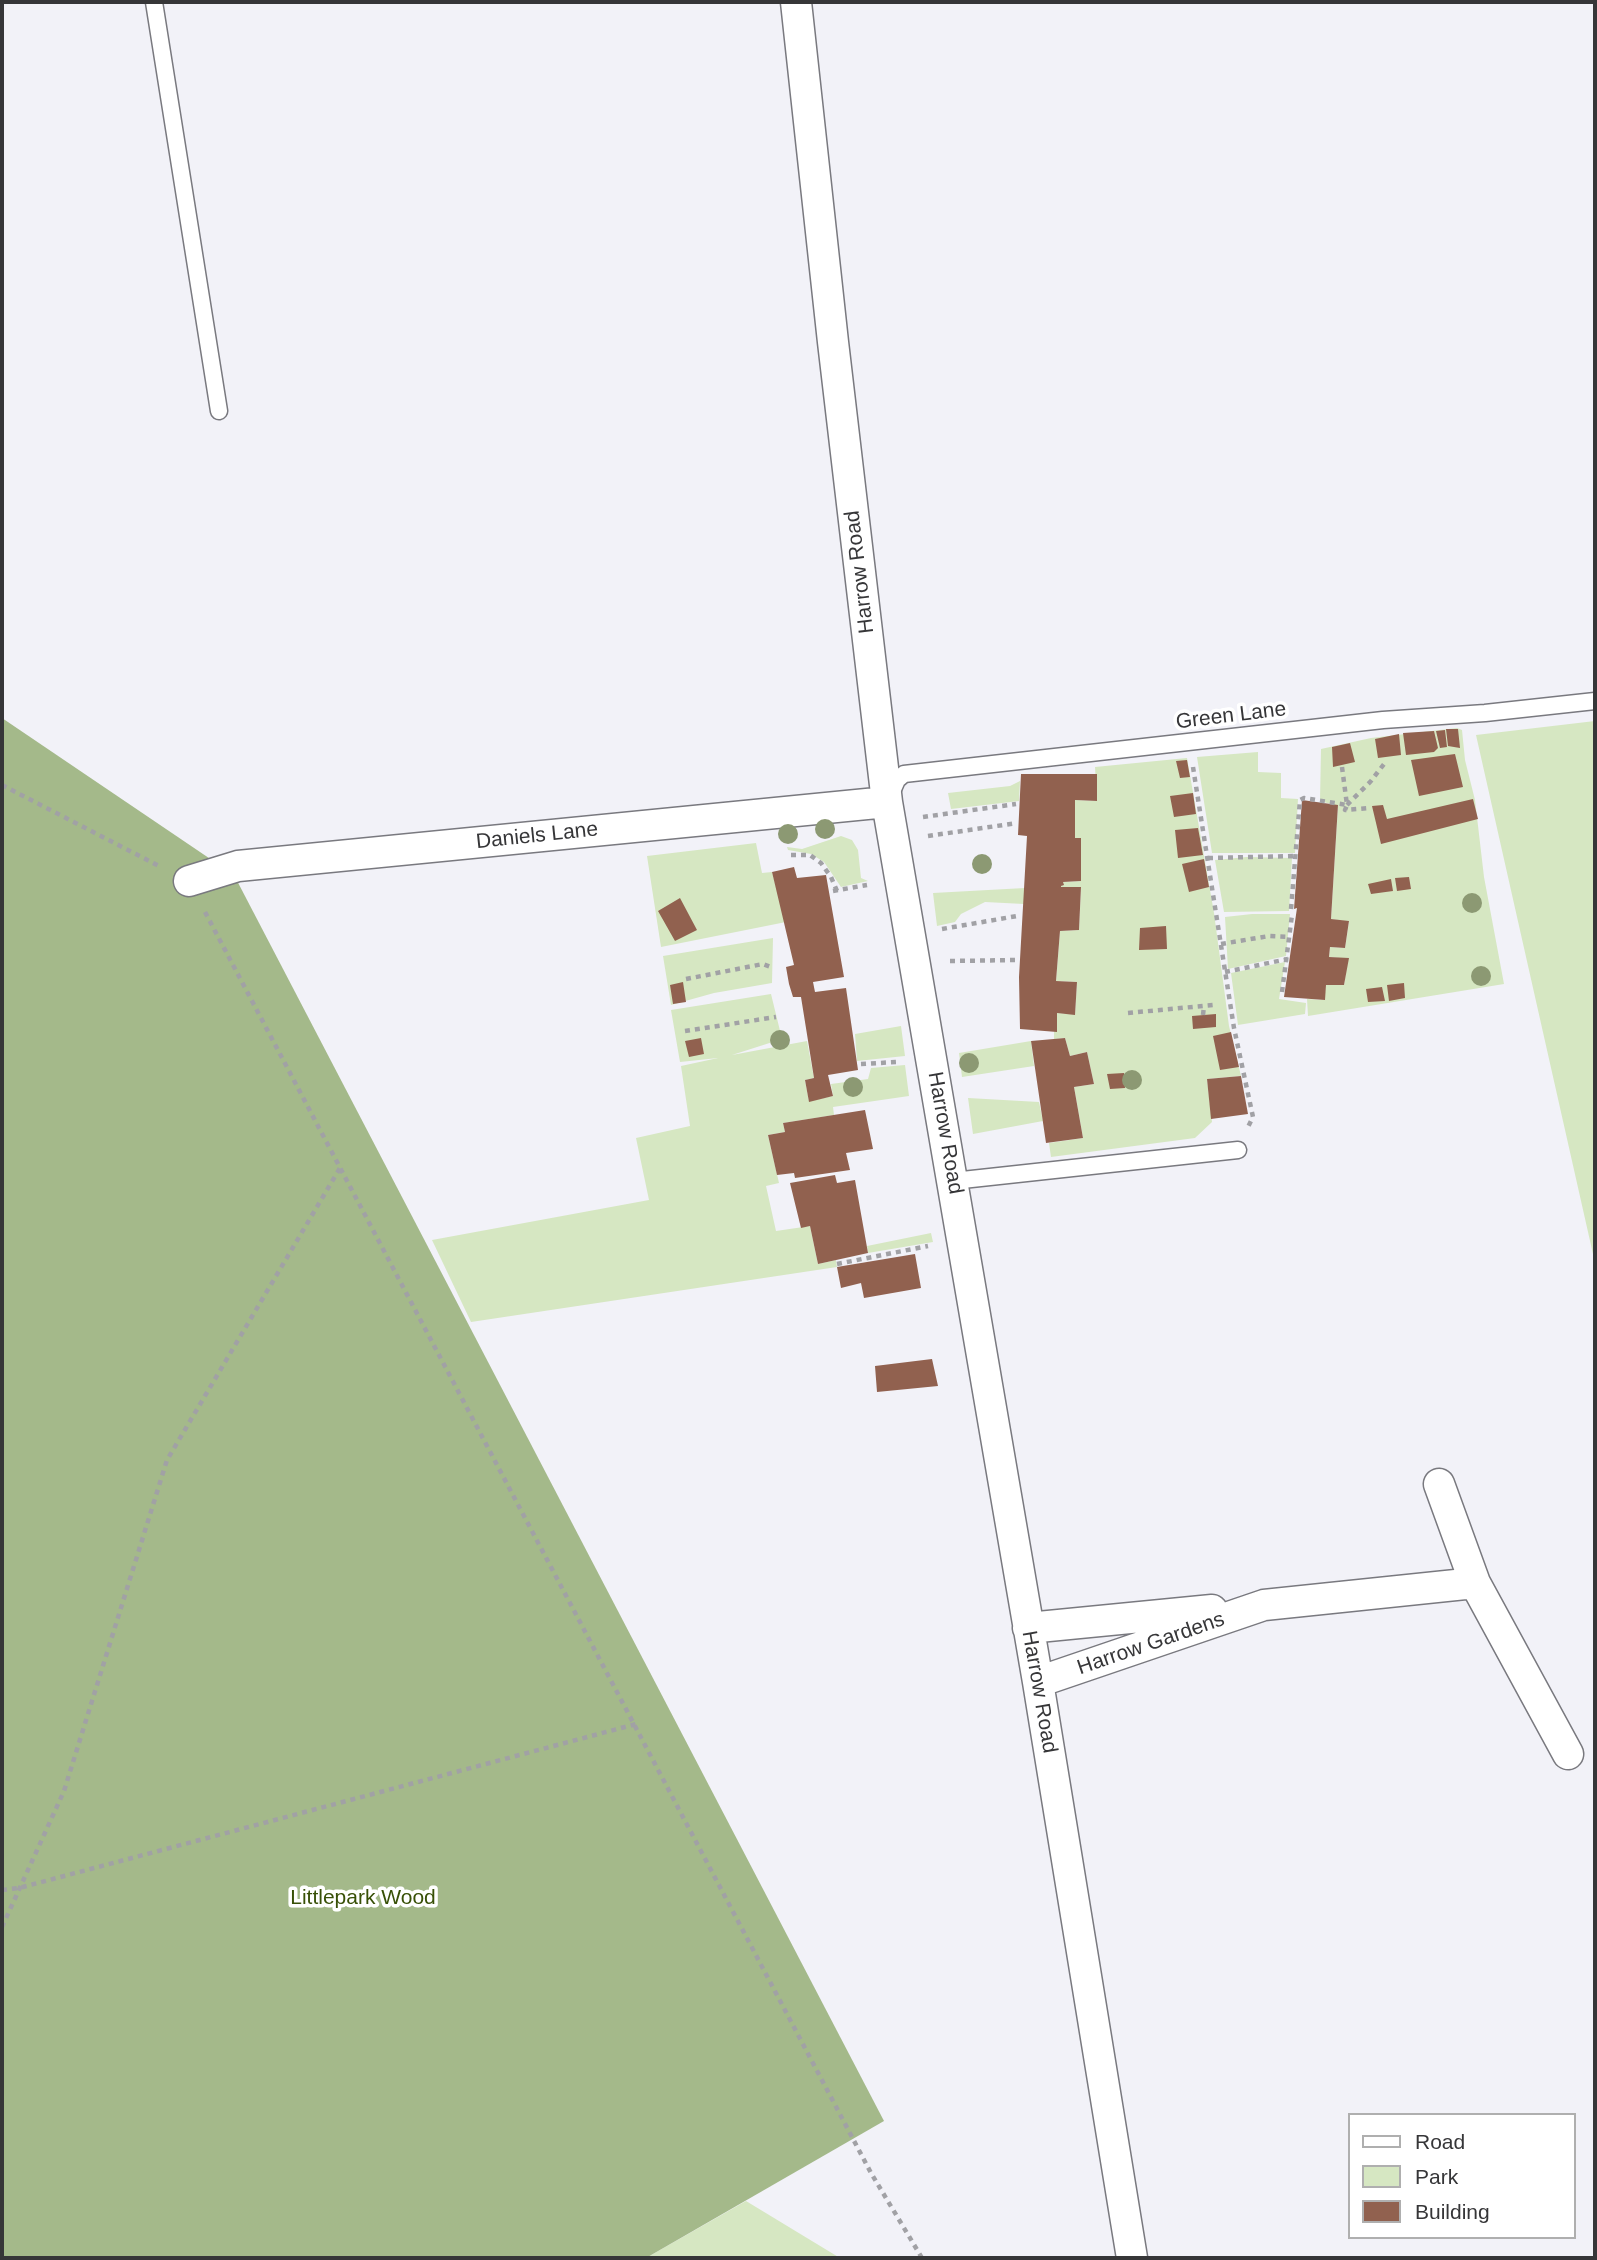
<!DOCTYPE html>
<html>
<head>
<meta charset="utf-8">
<style>
  body { margin:0 }
  #map { position:relative; width:1597px; height:2260px; overflow:hidden; background:#f2f2f8; font-family:Helvetica,sans-serif }
  canvas { display:block }
  .frame { position:absolute; inset:0; border:4px solid #363638; pointer-events:none }
  .legend { position:absolute; left:1348px; top:2113px; width:228px; height:126px; box-sizing:border-box; background:#fff; border:2px solid #afafaf; margin:0; padding:9px 12px; list-style:none; font-size:21px; color:#363638 }
  .legend li { display:flex; align-items:center; gap:14px; height:35px }
  .legend b { width:35px; border:2px solid #afafaf }
</style>
</head>
<body>
<div id="map">
<canvas width="1597" height="2260"></canvas>
<div class="frame"></div>
<ul class="legend">
<li><b style="height:9px;background:#fff"></b>Road</li>
<li><b style="height:19px;background:#d6e7c2"></b>Park</li>
<li><b style="height:19px;background:#91614f"></b>Building</li>
</ul>
</div>
<script>
const ctx = document.querySelector('canvas').getContext('2d');
ctx.lineJoin = 'round';
function fill(path, color) {
  ctx.fillStyle = color;
  ctx.fill(path, 'evenodd');
}
function shape(rows) {
  const path = new Path2D();
  for (const r of rows) {
    path.moveTo(r[0], r[1]);
    for (let i = 2; i < r.length; i += 2) path.lineTo(r[i], r[i + 1]);
  }
  return path;
}
function strokePath(path, color, width, dash) {
  ctx.strokeStyle = color;
  ctx.lineWidth = width;
  ctx.lineCap = dash ? 'butt' : 'round';
  ctx.setLineDash(dash || []);
  ctx.stroke(path);
}
function label(font, color, halo, rows, align = 'center') {
  ctx.font = font + ' Helvetica,sans-serif';
  ctx.lineWidth = 7;
  ctx.setLineDash([]);
  ctx.textBaseline = 'middle';
  ctx.strokeStyle = halo;
  ctx.fillStyle = color;
  for (const [text, x, y, turn = 0] of rows) {
    ctx.save();
    ctx.translate(x, y);
    ctx.rotate((+turn || 0) * Math.PI / 180);
    ctx.textAlign = isNaN(turn) ? turn : align;
    if (halo) ctx.strokeText(text, 0, 0);
    ctx.fillText(text, 0, 0);
    ctx.restore();
  }
}
fill(shape([
  [1595,721,1595,1263,1476,735],
  [1457,728,1462,730,1465,760,1475,800,1484,877,1504,984,1308,1016,1307,999,1324,1000,1326,985,1344,985,1348,959,1329,957,1330,947,1345,948,1349,922,1331,919,1338,806,1320,801,1321,749,1371,738],
  [1258,752,1258,772,1281,773,1281,798,1298,799,1295,853,1212,853,1197,757],
  [1187,758,1214,913,1229,1026,1241,1076,1207,1079,1212,1122,1195,1138,1051,1157,1049,1143,1083,1138,1074,1087,1094,1084,1087,1052,1070,1056,1065,1038,1054,1039,1054,1031,1057,1031,1057,1013,1075,1014,1077,982,1056,981,1060,931,1079,930,1081,887,1061,887,1061,886,1063,882,1081,881,1081,838,1075,838,1075,800,1097,801,1095,767],
  [1020,781,1019,801,951,809,948,793,1010,786],
  [841,836,852,840,858,850,861,878,868,881,841,887,824,862,811,854,788,850,787,847,802,849],
  [756,843,762,873,772,872,786,922,661,947,647,856],
  [1247,857,1292,858,1289,911,1224,912,1215,860],
  [1025,888,1024,904,985,902,961,914,955,922,937,926,933,893],
  [1252,914,1290,914,1286,956,1228,969,1225,917],
  [773,938,772,983,714,993,671,1005,663,956],
  [1285,962,1279,999,1306,1003,1305,1014,1238,1025,1231,973],
  [771,994,782,1039,732,1055,807,1041,814,1078,805,1080,809,1101,833,1096,831,1084,868,1079,871,1068,905,1065,909,1096,833,1107,834,1115,783,1123,785,1132,768,1135,779,1183,766,1186,776,1231,810,1226,818,1264,836,1260,837,1267,471,1322,432,1240,649,1200,636,1138,690,1126,681,1066,718,1058,680,1062,671,1010],
  [901,1026,905,1056,857,1061,855,1034],
  [1031,1041,1034,1066,962,1077,959,1053],
  [968,1098,1039,1102,1043,1121,973,1134],
  [931,1233,933,1242,868,1253,867,1246],
  [746,2201,840,2258,646,2258]
]), '#d6e7c2');
fill(shape([
  [2,718,234,875,884,2121,646,2258,2,2258]
]), '#a4b98a');
fill(shape([
  [1446,729,1458,729,1460,748,1448,746],
  [1445,730,1447,747,1440,748,1436,731],
  [1434,731,1438,748,1434,752,1406,755,1403,733],
  [1399,734,1401,755,1378,758,1375,739],
  [1350,743,1355,762,1333,767,1332,747],
  [1455,754,1463,787,1419,796,1411,760],
  [1187,760,1190,777,1180,778,1176,761],
  [1021,774,1097,774,1097,801,1075,800,1075,838,1081,838,1081,881,1063,882,1064,885,1061,886,1061,887,1081,887,1079,930,1060,931,1056,981,1077,982,1075,1015,1057,1013,1057,1032,1020,1029,1019,977,1027,836,1018,835],
  [1193,793,1196,814,1174,817,1170,796],
  [1473,799,1478,819,1381,844,1372,806,1383,805,1387,819],
  [1302,800,1338,805,1331,919,1349,921,1345,948,1330,947,1329,957,1349,958,1344,985,1326,985,1325,1000,1284,997,1297,908,1294,909],
  [1198,828,1203,855,1178,858,1175,830],
  [1204,859,1209,887,1189,892,1182,864],
  [794,867,797,878,826,875,844,977,813,982,815,992,846,988,858,1070,828,1075,833,1096,809,1102,805,1080,814,1078,801,997,793,997,789,984,786,967,794,965,772,872],
  [1409,877,1411,889,1397,891,1395,878],
  [1391,879,1393,891,1371,894,1368,884],
  [680,898,697,930,675,941,658,911],
  [1166,926,1167,949,1139,950,1140,928],
  [683,982,686,1002,673,1004,670,985],
  [1404,983,1405,998,1389,1001,1387,985],
  [1382,987,1385,1001,1368,1002,1366,989],
  [1216,1014,1216,1027,1193,1029,1192,1016],
  [1231,1032,1239,1067,1220,1070,1213,1036],
  [701,1038,704,1054,689,1057,685,1041],
  [1065,1038,1070,1056,1087,1052,1094,1084,1074,1087,1083,1138,1046,1143,1031,1041],
  [1124,1073,1125,1088,1110,1089,1107,1074],
  [1241,1076,1248,1114,1211,1119,1207,1079],
  [865,1110,873,1149,846,1153,850,1170,795,1178,794,1173,777,1175,768,1135,785,1132,783,1123],
  [835,1175,837,1183,855,1180,868,1253,818,1264,810,1226,801,1228,790,1183],
  [915,1254,921,1288,864,1298,861,1283,841,1288,837,1267],
  [932,1359,938,1386,877,1392,875,1366]
]), '#91614f');
const service = shape([
  [154,2,219,411],
  [890,796,897,780,904,774,1383,720,1485,713,1595,701],
  [953,1181,1238,1150]
]);
const minor = shape([
  [796,2,833,342,887,802,1038,1682,1132,2258],
  [189,881,238,866,887,802],
  [1439,1484,1475,1583,1568,1754],
  [1028,1628,1212,1610],
  [1038,1682,1264,1605,1475,1583]
]);
strokePath(service, '#79797f', 19);
strokePath(minor, '#79797f', 33);
strokePath(shape([
  [1193,767,1234,1028,1253,1117,1248,1127],
  [1342,767,1347,805,1345,810,1369,808],
  [2,785,159,866],
  [1347,805,1371,781,1384,764],
  [923,817,1016,804],
  [928,836,1017,823],
  [791,855,810,855,821,863,831,877,837,891],
  [1208,858,1296,856],
  [833,891,867,885],
  [1291,909,1300,800,1304,798,1347,805],
  [205,912,871,2173,922,2258],
  [942,929,1017,916],
  [1221,944,1269,936,1290,937],
  [950,961,1017,960],
  [1225,972,1288,959],
  [686,979,763,964,771,967],
  [1282,992,1292,915],
  [1128,1013,1213,1005],
  [1203,1015,1204,1006],
  [685,1031,776,1017],
  [861,1064,897,1062],
  [837,1264,928,1246],
  [2,1890,19,1888,640,1723],
  [2,1927,64,1791,167,1460,340,1168]
]), '#a1a1a5', 4.5, [5, 5]);
strokePath(service, '#fff', 16);
strokePath(minor, '#fff', 30);
ctx.fillStyle = '#8c9973';
for (const [x, y] of [
  [825,829],
  [788,834],
  [982,864],
  [1472,903],
  [1481,976],
  [780,1040],
  [969,1063],
  [1132,1080],
  [853,1087]
]) {
  ctx.beginPath();
  ctx.arc(x, y, 10, 0, 2 * Math.PI);
  ctx.fill();
}
label('21px', '#363638', '#fff', [
  ["Harrow Road",860,572,-97],
  ["Green Lane",1231,716,-7],
  ["Daniels Lane",537,836,-6],
  ["Harrow Road",945,1133,80],
  ["Harrow Gardens",1151,1644,-19],
  ["Harrow Road",1039,1692,80]
]);
label('21px', '#385007', '#fff', [
  ["Littlepark Wood",363,1898]
]);
</script>
</body>
</html>
